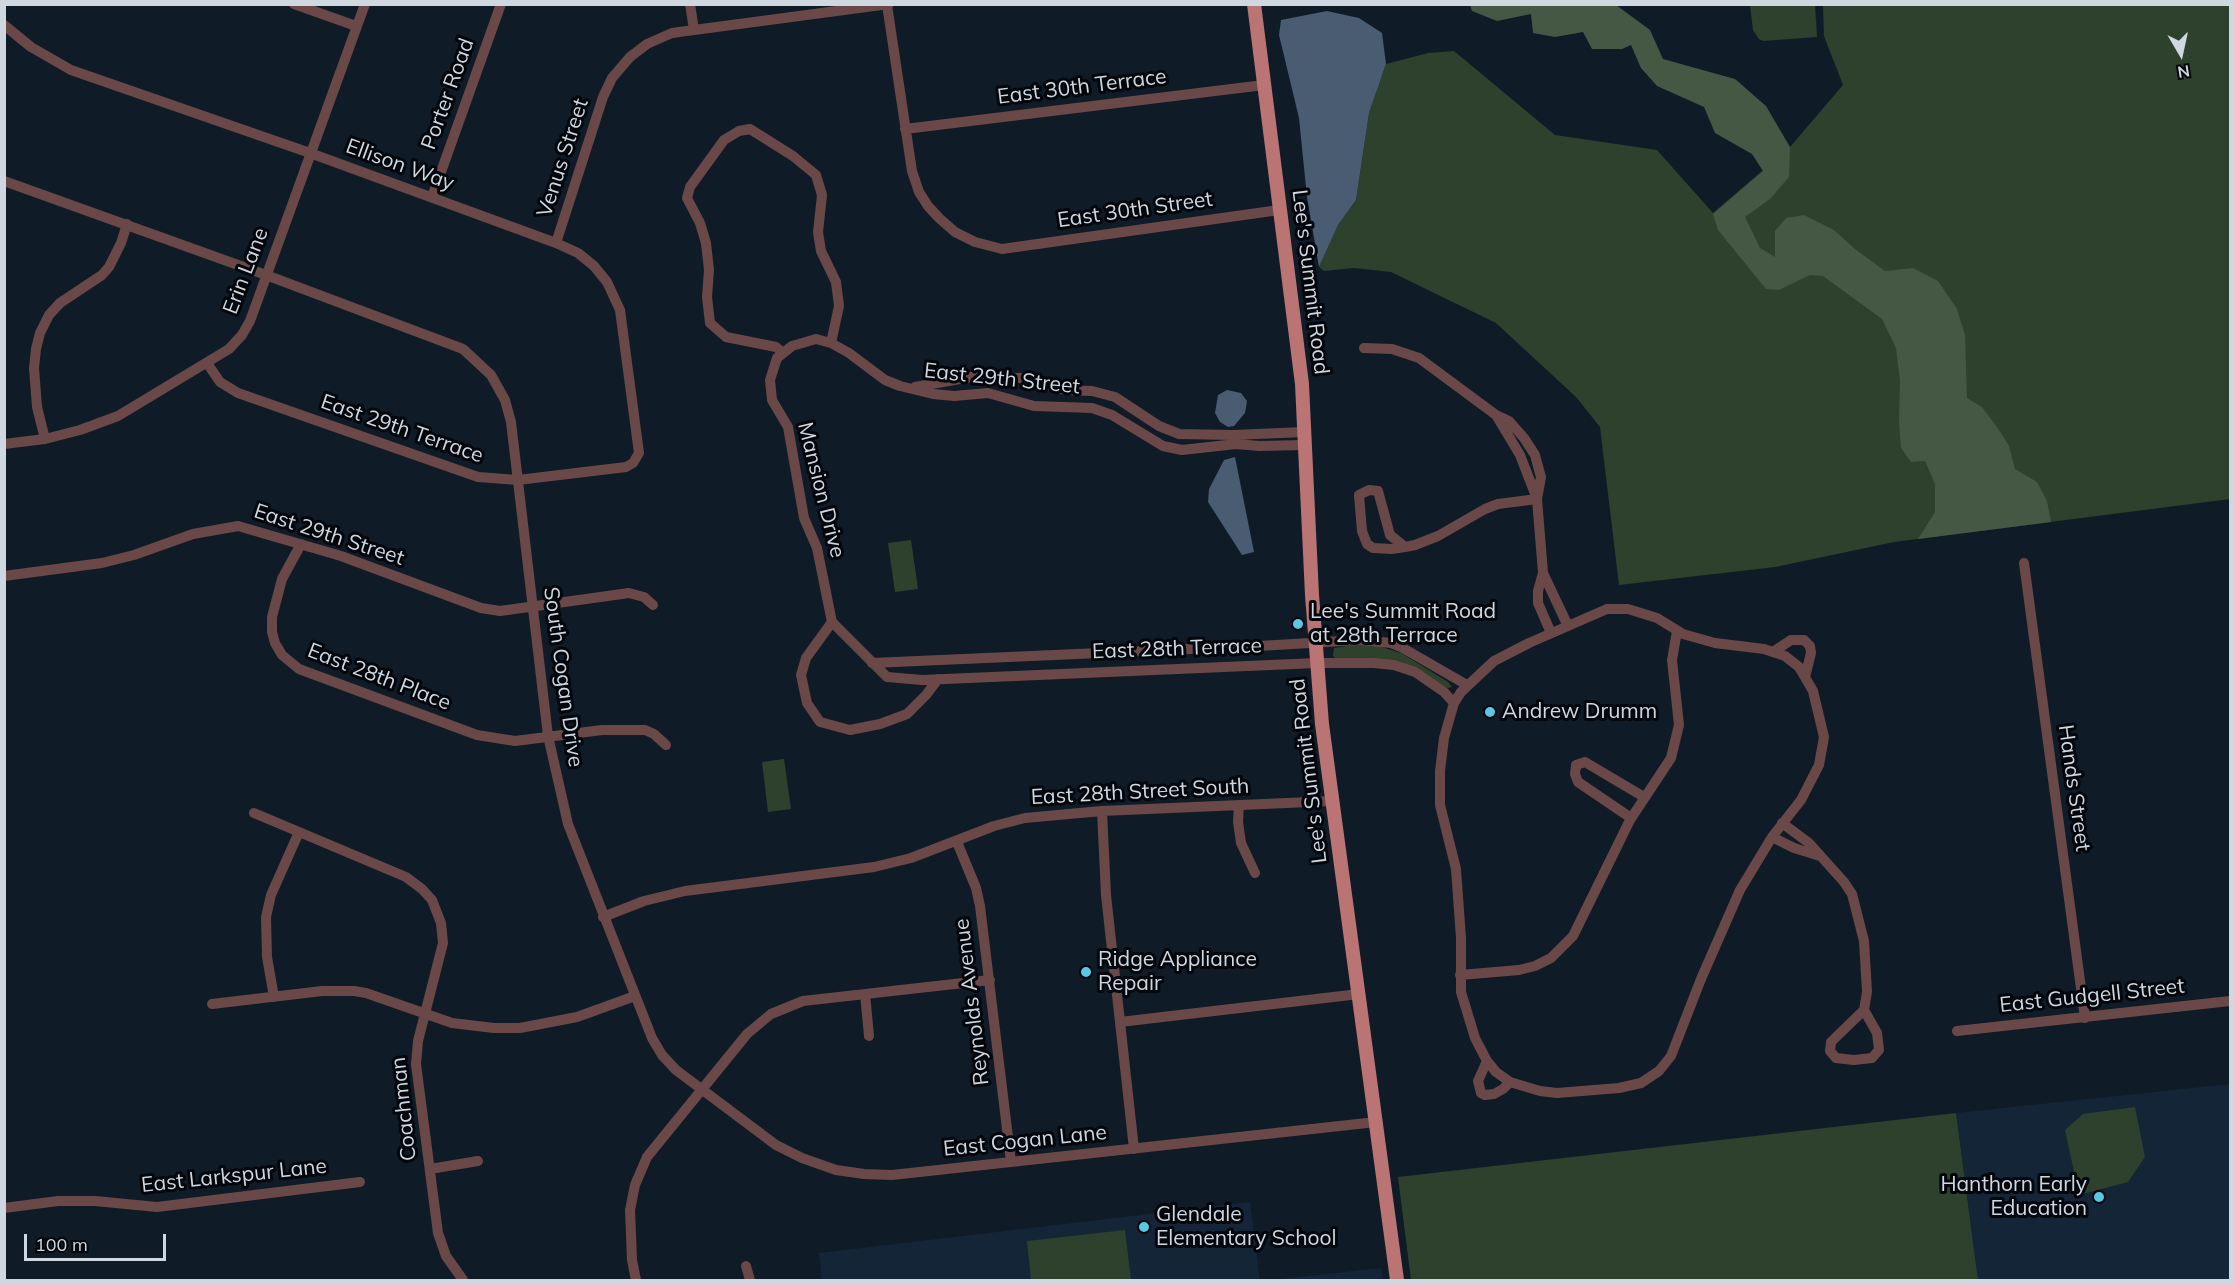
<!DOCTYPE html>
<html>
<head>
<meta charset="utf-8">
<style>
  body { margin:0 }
  #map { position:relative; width:2235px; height:1285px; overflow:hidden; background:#0f1c28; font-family:Mulish,sans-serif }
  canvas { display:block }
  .frame { position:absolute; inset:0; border:6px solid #cfd8e1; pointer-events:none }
  .north { position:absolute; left:2151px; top:24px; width:60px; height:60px; -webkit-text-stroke:4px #03060b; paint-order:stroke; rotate:171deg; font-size:16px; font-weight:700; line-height:24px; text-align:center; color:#cfd8e1 }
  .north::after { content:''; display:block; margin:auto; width:21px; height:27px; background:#cfd8e1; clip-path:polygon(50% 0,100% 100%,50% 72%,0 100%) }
  .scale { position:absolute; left:24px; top:1234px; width:142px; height:27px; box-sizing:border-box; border:3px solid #cfd8e1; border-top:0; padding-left:8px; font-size:18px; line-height:21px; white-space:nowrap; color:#cfd8e1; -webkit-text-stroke:4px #03060b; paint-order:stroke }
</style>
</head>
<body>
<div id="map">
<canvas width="2235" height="1285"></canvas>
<div class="frame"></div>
<div class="north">N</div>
<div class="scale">100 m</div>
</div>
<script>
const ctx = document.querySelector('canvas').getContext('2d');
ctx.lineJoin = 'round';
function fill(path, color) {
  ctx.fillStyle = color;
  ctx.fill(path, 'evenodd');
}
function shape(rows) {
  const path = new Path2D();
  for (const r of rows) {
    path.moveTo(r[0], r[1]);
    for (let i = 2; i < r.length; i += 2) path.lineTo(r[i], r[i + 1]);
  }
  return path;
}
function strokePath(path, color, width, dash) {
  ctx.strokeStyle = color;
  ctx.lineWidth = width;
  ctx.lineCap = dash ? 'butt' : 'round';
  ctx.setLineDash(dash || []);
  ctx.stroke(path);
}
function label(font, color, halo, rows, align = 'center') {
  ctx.font = font + ' Mulish,sans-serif';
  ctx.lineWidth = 6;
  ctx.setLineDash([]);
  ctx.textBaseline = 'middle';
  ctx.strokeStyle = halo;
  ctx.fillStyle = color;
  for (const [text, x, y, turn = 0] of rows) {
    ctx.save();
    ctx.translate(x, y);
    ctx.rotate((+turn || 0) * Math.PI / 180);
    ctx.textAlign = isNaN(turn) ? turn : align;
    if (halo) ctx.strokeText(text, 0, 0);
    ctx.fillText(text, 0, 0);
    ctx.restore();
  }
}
fill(shape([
  [2230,1084,2230,1280,1978,1280,1956,1113],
  [1250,1202,1260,1280,822,1280,819,1253],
  [1381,1268,1383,1280,1272,1280]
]), '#132537');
fill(shape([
  [1750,5,1815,5,1817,37,1763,41,1759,39,1753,30],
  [1823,5,2230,5,2230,499,1894,542,1775,567,1619,585,1600,427,1576,397,1496,323,1391,272,1354,268,1324,271,1319,267,1338,225,1356,200,1369,113,1386,64,1428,53,1454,51,1555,135,1657,150,1713,213,1790,147,1843,85,1824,36],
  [911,540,918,589,895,592,888,543],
  [1354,645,1378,646,1401,653,1448,682,1452,687,1447,688,1412,667,1335,658,1333,656,1334,648],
  [784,759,791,809,768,812,762,762],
  [2135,1107,2145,1157,2128,1182,2079,1195,2065,1130,2083,1114],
  [1956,1113,1978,1280,1411,1280,1398,1177],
  [1125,1230,1131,1280,1031,1280,1027,1241]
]), '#2e412c');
fill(shape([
  [1470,5,1616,5,1650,30,1663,59,1735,79,1766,106,1790,147,1789,177,1770,199,1745,217,1760,248,1775,257,1775,231,1786,218,1804,215,1834,230,1855,249,1885,271,1913,268,1938,281,1957,309,1965,335,1967,398,1982,407,1997,427,2009,446,2015,469,2037,482,2047,501,2051,522,1918,539,1935,512,1935,484,1925,461,1911,462,1901,448,1899,423,1900,381,1896,348,1882,319,1823,276,1810,275,1779,290,1766,289,1718,230,1713,214,1763,171,1752,154,1715,133,1704,107,1657,86,1641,68,1631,45,1622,49,1592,49,1583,32,1555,37,1533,33,1531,14,1497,21,1472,11]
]), '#445843');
fill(shape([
  [1327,11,1359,18,1382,33,1386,64,1369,113,1356,200,1338,225,1319,267,1307,197,1299,118,1279,35,1281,20],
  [1227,390,1241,393,1247,401,1245,413,1234,426,1228,427,1220,422,1215,413,1218,395],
  [1235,457,1254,552,1242,555,1208,502,1209,489,1224,460]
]), '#495c72');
strokePath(shape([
  [294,4,356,26],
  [690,4,694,30],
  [887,5,912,171,919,192,928,206,939,218,955,232,975,242,1002,249,1279,210],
  [4,25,31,47,71,70,310,153,556,243,578,253,594,266,607,282,620,310,639,453,633,463,626,467,518,480,478,477,238,393,220,382,207,363],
  [905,129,1264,85],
  [4,181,266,275,463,349,491,375,505,400,511,422,548,736,568,824,652,1038,662,1055,676,1070,776,1145,802,1158,836,1170,864,1174,892,1175,1376,1122],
  [432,197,501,4],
  [556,243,603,97,612,78,630,57,647,44,672,33,694,30,889,4],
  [1364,348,1392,349,1419,358,1496,415,1509,421,1524,438,1535,455,1541,477,1537,499,1543,573,1568,626],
  [783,353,776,347,726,337,710,323,707,297,709,270,706,243,700,223,687,198,690,187,724,140,739,131,750,129,793,156,816,175,822,195,818,232,821,251,836,282,839,306,831,343],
  [915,387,971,377,1022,378,1065,390,1092,391,1115,397,1159,426,1179,434,1233,435,1304,432],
  [1496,415,1520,455,1537,499],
  [45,439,37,407,34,368,36,349,40,333,49,315,60,303,102,275,109,267,121,243,127,224],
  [4,444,45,439,80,430,118,416,229,349,242,335,250,321,365,4],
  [301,544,282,579,272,617,272,632,275,643,282,655,299,669,477,735,515,741,602,730,645,730,654,734,666,745],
  [1405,547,1390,535,1378,491,1369,490,1359,495,1362,531,1367,544,1373,548,1392,549,1405,547,1415,545,1438,536,1485,509,1498,504,1537,499],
  [2024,563,2085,1018],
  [1543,573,1538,591,1538,603,1551,633],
  [4,576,102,563,134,555,193,534,238,526,341,556,481,608,500,611,629,593,644,597,653,605],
  [1607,609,1628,609,1657,618,1683,634,1715,643,1764,649,1785,656,1799,667,1813,691,1824,737,1819,765,1801,800,1772,837,1740,890,1701,979,1671,1056,1659,1071,1641,1083,1619,1088,1557,1093,1540,1091,1510,1082,1496,1072,1487,1061,1475,1038,1461,992,1461,938,1456,869,1440,805,1440,771,1444,738,1454,703,1461,692,1494,661,1529,643,1607,609],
  [832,622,817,548,804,518,788,427,772,400,770,380,777,358,792,346,816,339,831,343,849,353,885,380,900,386,933,394,954,396,988,393,1034,406,1092,408,1112,415,1163,446,1182,450,1236,444,1259,446,1305,445],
  [832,622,887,677,922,680,1317,663,1374,663,1394,665,1415,672,1444,692,1454,703],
  [832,622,806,658,801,675,807,703,820,722,850,730,880,724,907,714,926,695,938,679],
  [1773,652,1791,640,1804,640,1810,646,1811,653,1805,677],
  [872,663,1259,646,1360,640,1391,643,1401,647,1467,685],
  [1239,805,1238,822,1241,843,1255,873],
  [1102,811,1106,895,1134,1149],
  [254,813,406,877,422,889,432,900,441,923,443,943,418,1041,416,1064,438,1233,446,1256,463,1280],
  [1631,818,1578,782,1575,774,1576,765,1585,762,1644,797],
  [1782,823,1809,843,1844,882,1852,894,1864,941,1867,992,1864,1010,1831,1042,1830,1051,1836,1058,1854,1060,1872,1058,1879,1050,1877,1033,1864,1010],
  [1772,837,1794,848,1820,856],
  [957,842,976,888,980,906,1011,1162],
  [603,917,644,901,685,891,874,867,911,858,994,826,1025,818,1102,811,1333,801],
  [1460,975,1519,970,1535,966,1551,958,1573,936,1630,820,1671,758,1679,725,1672,660,1677,631],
  [865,994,869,1036],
  [274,997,267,957,266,917,271,895,299,832],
  [212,1004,322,991,354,991,366,993,452,1023,494,1028,520,1028,577,1017,635,996],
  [1120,1022,1359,994],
  [1957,1031,2230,1001],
  [1487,1061,1478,1081,1481,1093,1485,1095,1494,1094,1503,1089,1510,1082],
  [430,1169,478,1161],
  [4,1208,58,1201,95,1201,157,1207,360,1182],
  [746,1266,750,1280],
  [636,1280,632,1260,630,1210,635,1185,647,1157,747,1034,771,1014,803,1001,990,980]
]), '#694847', 10);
strokePath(shape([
  [1254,4,1302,384,1312,595,1322,724,1397,1280]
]), '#b97473', 14);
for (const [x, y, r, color] of [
  [1298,624,6,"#59c8e4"],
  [1490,712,6,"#59c8e4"],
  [1086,972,6,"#59c8e4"],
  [2099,1197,6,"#59c8e4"],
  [1144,1227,6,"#59c8e4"]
]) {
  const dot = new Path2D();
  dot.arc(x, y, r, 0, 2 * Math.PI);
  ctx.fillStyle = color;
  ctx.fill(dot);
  strokePath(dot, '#03060b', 2);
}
label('21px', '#cfd8e1', '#03060b', [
  ["East 30th Terrace",1082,87,-7],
  ["Porter Road",448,94,-70],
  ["Venus Street",563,158,-72],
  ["Ellison Way",400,165,20],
  ["East 30th Street",1135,210,-8],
  ["Erin Lane",246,271,-69],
  ["Lee's Summit Road",1310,282,83],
  ["East 29th Street",1002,379,6],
  ["East 29th Terrace",402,429,19],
  ["Mansion Drive",821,490,76],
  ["East 29th Street",329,535,18],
  ["East 28th Terrace",1177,649,-2],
  ["East 28th Place",379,677,21],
  ["South Cogan Drive",563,677,82],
  ["Lee's Summit Road",1309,771,-97],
  ["Hands Street",2074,788,82],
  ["East 28th Street South",1140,792,-3],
  ["East Gudgell Street",2092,996,-6],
  ["Reynolds Avenue",972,1002,-97],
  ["Coachman",404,1109,-96],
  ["East Cogan Lane",1025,1141,-6],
  ["East Larkspur Lane",234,1176,-6]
]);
label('21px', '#cfd8e1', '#03060b', [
  ["Lee's Summit Road",1310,612],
  ["at 28th Terrace",1310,636],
  ["Andrew Drumm",1502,712],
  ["Ridge Appliance",1098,960],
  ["Repair",1098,984],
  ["Hanthorn Early",2087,1185,"right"],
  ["Education",2087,1209,"right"],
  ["Glendale",1156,1215],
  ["Elementary School",1156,1239]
], 'left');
</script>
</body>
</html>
